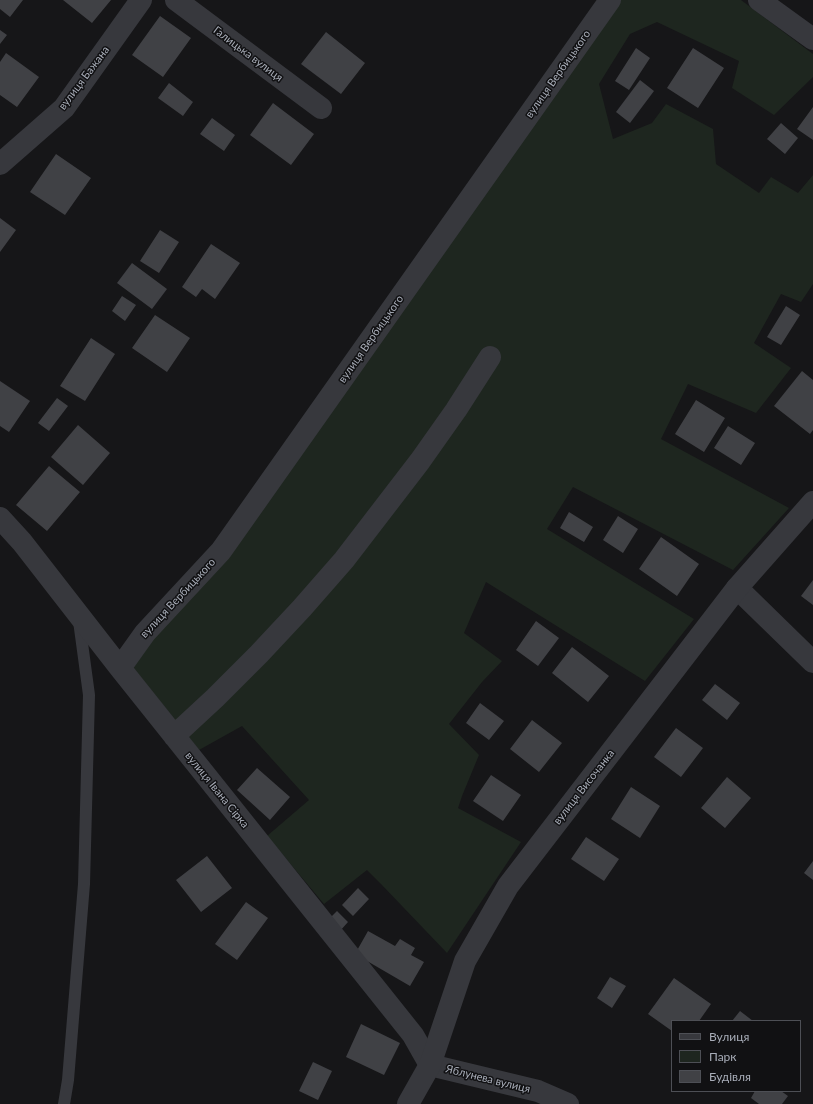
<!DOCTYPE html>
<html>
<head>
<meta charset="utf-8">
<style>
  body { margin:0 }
  #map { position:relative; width:813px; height:1104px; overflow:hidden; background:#161618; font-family:Lato,sans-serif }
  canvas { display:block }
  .legend { position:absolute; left:671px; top:1020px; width:130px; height:72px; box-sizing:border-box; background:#111113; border:1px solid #4d4f55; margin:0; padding:5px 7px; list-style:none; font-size:12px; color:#a8adb8 }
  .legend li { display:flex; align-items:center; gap:8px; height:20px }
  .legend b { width:20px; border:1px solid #4d4f55 }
</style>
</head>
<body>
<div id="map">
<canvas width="813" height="1104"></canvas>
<ul class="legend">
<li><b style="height:5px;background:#37383d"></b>Вулиця</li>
<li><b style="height:11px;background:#1e261f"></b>Парк</li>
<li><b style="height:11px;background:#404145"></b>Будівля</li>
</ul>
</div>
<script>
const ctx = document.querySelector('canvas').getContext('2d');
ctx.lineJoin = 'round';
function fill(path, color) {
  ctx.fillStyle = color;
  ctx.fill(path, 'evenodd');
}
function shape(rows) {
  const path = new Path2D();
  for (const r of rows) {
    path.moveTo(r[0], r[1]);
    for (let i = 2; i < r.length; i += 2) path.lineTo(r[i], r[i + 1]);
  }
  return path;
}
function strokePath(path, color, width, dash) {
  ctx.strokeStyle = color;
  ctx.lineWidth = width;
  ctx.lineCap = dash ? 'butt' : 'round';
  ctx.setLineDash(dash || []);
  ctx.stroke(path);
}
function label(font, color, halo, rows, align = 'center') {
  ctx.font = font + ' Lato,sans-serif';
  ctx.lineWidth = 3;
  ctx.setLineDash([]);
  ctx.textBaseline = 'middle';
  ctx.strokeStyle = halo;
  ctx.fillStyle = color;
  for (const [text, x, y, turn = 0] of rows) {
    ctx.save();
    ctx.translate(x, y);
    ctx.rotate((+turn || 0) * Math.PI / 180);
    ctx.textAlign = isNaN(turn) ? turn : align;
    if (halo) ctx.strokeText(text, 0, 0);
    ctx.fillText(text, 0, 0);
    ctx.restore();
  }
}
fill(shape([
  [604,0,741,0,813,54,813,77,774,115,732,88,739,61,657,22,630,34,599,84,613,139,652,123,666,104,713,129,716,164,759,193,771,177,798,193,813,175,813,284,801,302,781,294,754,343,791,368,756,413,688,384,661,439,789,508,733,570,573,487,547,529,694,619,645,681,486,582,464,633,502,661,482,682,449,724,479,755,462,796,458,808,521,842,447,953,381,884,367,870,324,904,267,836,309,800,242,726,199,750,131,665]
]), '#1e261f');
fill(shape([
  [0,0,23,0,10,17,0,9],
  [63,0,111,0,92,23],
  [160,16,191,38,163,77,132,55],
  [0,30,7,35,0,44],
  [326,32,365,63,341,94,301,64],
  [636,48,650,58,629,90,615,81],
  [693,48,724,68,698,108,667,88],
  [6,53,39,77,17,107,0,95,0,62],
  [640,80,654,91,630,123,616,112],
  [169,83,193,102,183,116,158,98],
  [273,103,314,134,291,165,250,135],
  [813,107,813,140,797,129],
  [212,118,235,135,224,151,200,134],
  [781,123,798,138,785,154,767,139],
  [56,154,91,178,65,215,30,192],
  [0,218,16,230,0,252],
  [160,230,179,242,159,273,140,261],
  [211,244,240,263,215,299,202,289,196,297,182,287],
  [132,263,167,289,152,309,117,283],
  [122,296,136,305,125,321,112,311],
  [786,306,800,315,781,345,767,337],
  [155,315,190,338,167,372,132,348],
  [91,338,115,354,85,401,60,386],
  [802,371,813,380,813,430,810,434,774,406],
  [0,381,30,401,9,432,0,426],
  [57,398,68,406,49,431,38,423],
  [696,400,725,418,704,452,675,434],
  [78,425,110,453,83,485,51,457],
  [728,426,755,443,741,465,714,448],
  [49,466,80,492,47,531,16,505],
  [569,512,593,527,584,542,560,528],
  [618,516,638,529,623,553,603,540],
  [661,537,699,564,677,596,639,569],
  [813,580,813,605,801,596],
  [536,621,559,638,538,666,516,650],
  [572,647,609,676,588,702,552,673],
  [715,684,740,703,727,720,702,700],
  [480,703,504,721,489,740,466,723],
  [532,720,562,743,539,772,510,749],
  [676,728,703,748,681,777,654,757],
  [257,768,290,797,270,820,237,790],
  [491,775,521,795,503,821,473,801],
  [727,777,751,798,725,828,701,808],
  [631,787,660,806,640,838,611,819],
  [586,837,619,859,604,881,571,859],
  [207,856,232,888,201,912,176,880],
  [813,861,813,880,804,873],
  [358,888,369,899,353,916,342,905],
  [246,902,268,918,237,960,215,944],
  [337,911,348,922,340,931,329,919],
  [368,931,395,946,400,939,415,948,411,955,424,962,410,986,355,954],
  [610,977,626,986,612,1008,597,998],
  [674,978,711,1004,699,1021,672,1021,672,1031,648,1014],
  [740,1011,753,1021,732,1021],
  [361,1024,400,1043,384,1075,346,1057],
  [313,1062,332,1071,318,1100,299,1091],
  [755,1091,781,1091,788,1096,782,1104,759,1104,751,1098]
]), '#404145');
strokePath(shape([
  [64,1104,68,1080,84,884,89,695,79,621]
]), '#37383d', 12);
strokePath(shape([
  [176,0,321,108],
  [759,0,813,39],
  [0,164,64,108,141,0],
  [0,518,22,542,120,668,413,1035,430,1065,538,1091,568,1104],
  [737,588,813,662],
  [120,668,145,633,221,551,610,0],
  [174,736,215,698,259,654,302,608,344,560,420,461,456,410,490,357]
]), '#37383d', 22);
strokePath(shape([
  [408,1104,430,1065,465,961,508,886,737,588,813,502]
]), '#37383d', 22);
label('11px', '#a8adb8', '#111113', [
  ["Галицька вулиця",248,54,37],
  ["вулиця Вербицького",558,74,-55],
  ["вулиця Бажана",84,78,-53],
  ["вулиця Вербицького",371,339,-55],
  ["вулиця Вербицького",178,598,-47],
  ["вулиця Височанка",584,787,-52],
  ["вулиця Івана Сірка",217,790,51],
  ["Яблунева вулиця",488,1079,14]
]);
</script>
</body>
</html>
